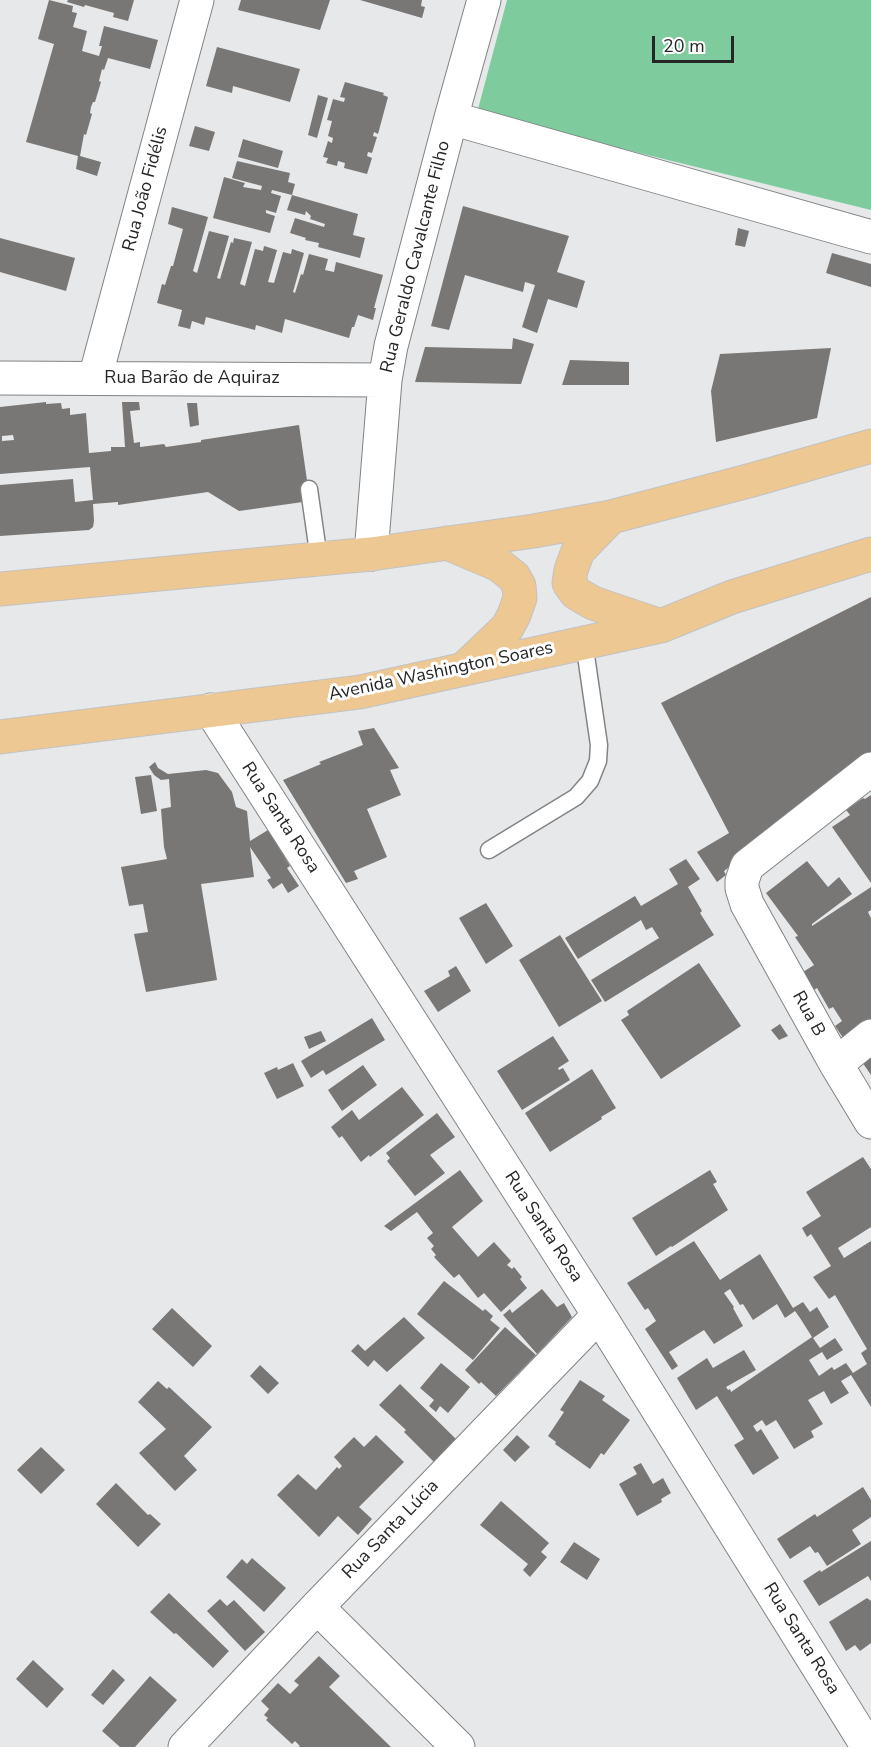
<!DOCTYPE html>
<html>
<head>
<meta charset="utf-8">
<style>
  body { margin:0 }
  #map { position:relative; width:871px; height:1747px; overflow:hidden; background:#e6e8ea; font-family:"Nunito Sans",sans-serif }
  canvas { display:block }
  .scale { position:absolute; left:652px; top:36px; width:82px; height:27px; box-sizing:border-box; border:3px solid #252626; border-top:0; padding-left:8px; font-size:18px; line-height:21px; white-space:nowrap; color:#252626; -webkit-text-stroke:4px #fff; paint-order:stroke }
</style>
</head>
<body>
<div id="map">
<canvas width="871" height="1747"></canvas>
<div class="scale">20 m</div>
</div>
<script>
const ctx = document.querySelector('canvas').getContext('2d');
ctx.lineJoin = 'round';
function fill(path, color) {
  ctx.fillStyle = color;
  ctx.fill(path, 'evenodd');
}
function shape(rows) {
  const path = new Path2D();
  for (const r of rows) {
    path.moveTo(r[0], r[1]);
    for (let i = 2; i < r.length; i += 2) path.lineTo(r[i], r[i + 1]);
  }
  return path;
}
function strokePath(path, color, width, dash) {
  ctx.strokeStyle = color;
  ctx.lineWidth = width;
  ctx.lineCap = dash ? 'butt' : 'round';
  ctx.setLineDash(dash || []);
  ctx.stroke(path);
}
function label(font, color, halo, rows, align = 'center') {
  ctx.font = font + ' "Nunito Sans",sans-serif';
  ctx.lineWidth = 6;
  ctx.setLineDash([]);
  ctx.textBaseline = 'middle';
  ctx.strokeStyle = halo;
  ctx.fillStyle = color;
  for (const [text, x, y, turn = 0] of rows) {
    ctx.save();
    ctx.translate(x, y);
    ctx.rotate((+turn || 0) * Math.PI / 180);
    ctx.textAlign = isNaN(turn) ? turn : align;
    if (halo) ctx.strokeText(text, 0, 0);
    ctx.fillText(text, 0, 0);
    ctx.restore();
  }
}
fill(shape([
  [507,0,871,0,871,210,477,113]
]), '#7ecb9e');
fill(shape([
  [49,0,73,6,72,12,77,13,73,27,87,31,82,51,99,56,102,46,99,46,104,26,158,40,150,69,108,58,104,70,102,69,99,81,101,82,95,102,93,102,91,107,90,113,92,114,86,135,84,134,80,156,101,162,97,176,76,169,78,156,26,142,54,44,38,39],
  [68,0,134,0,128,21,113,17,114,13,85,5,84,7,67,2],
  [241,0,330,0,320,30,238,10],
  [360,0,422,0,421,6,425,7,422,18],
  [217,47,300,69,290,102,233,86,232,93,206,86],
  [345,82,384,93,383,95,388,97,378,134,374,132,373,136,377,137,372,153,368,152,367,156,372,158,367,174,344,168,345,163,338,161,337,166,326,163,328,158,323,157,328,141,332,143,333,138,328,136,332,121,327,120,333,99,344,102,345,98,340,97],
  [318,95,328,98,317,138,308,135],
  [195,126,215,132,209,151,189,146],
  [243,139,283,151,278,168,238,157],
  [237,161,290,173,288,182,295,184,292,195,272,190,271,193,281,196,276,213,266,210,266,213,275,216,270,233,213,218,224,177,245,183,243,187,261,190,262,186,232,178],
  [292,195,358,214,353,235,365,238,360,258,318,247,319,243,305,240,306,238,290,233,295,218,324,227,325,224,310,219,311,216,306,211,305,215,287,210],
  [463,206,569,236,557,272,585,281,577,308,548,299,537,333,522,327,535,285,525,282,523,292,465,275,449,330,431,326],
  [172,207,208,217,193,271,197,273,209,231,229,236,217,278,220,279,231,242,233,243,234,238,252,242,240,284,245,286,255,249,263,251,264,246,277,250,268,282,274,283,283,252,291,254,292,249,304,253,293,292,295,293,301,274,303,275,309,254,328,259,325,270,334,272,336,262,383,275,374,308,376,308,373,320,358,315,354,327,352,327,349,338,285,319,282,333,256,325,255,330,206,317,204,325,192,321,190,329,178,326,182,310,157,303,162,284,165,285,171,266,173,266,183,229,168,224],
  [738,228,749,231,745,247,735,245],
  [0,238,75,258,66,291,0,272],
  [832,253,871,264,871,287,826,273],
  [513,338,534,344,521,384,415,382,425,347,512,349],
  [831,348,817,418,716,442,711,391,720,354],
  [570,360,629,362,629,385,562,385],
  [46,402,46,404,61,403,62,409,70,408,70,415,86,413,89,453,111,451,111,447,125,447,122,402,139,402,140,410,130,411,134,443,140,442,140,447,164,444,166,447,201,442,201,440,299,425,310,501,239,511,208,492,118,505,118,502,93,504,94,521,93,527,89,530,0,536,0,485,73,479,75,502,93,500,90,467,0,474,0,407],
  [13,435,14,440,2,441,2,436],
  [187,403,197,403,199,425,190,427],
  [871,597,871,752,765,841,724,871,726,875,717,882,697,852,729,833,661,703],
  [374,728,399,768,390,770,401,795,367,809,387,857,354,871,358,879,346,883,283,780,321,764,319,762,363,745,358,731],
  [155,762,158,768,168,774,206,770,218,773,232,792,236,807,247,811,250,841,268,830,290,866,287,868,299,886,288,893,282,883,273,889,267,880,271,878,250,847,254,877,201,884,217,980,146,992,134,934,148,932,143,904,129,906,121,867,167,859,164,847,161,809,171,807,169,779,161,780,154,775,149,767],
  [151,775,157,811,141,814,135,777],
  [871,795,871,883,832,827,850,815,846,810,863,798,865,799],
  [686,859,700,879,688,887,702,911,700,913,714,935,605,1002,591,980,659,938,652,927,646,930,641,920,578,959,565,938,635,896,641,906,678,884,669,869],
  [807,861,828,887,839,877,852,894,812,924,812,926,871,887,871,910,868,912,871,918,871,1031,848,1045,835,1026,842,1021,833,1007,829,1009,817,988,814,990,803,972,814,965,795,937,798,936,766,893],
  [486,903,513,946,486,964,459,918],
  [560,935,602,1001,559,1027,519,960],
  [699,963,741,1026,661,1079,621,1020,629,1015,627,1011],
  [456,966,471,991,438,1012,424,991,450,976,448,971],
  [372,1018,385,1040,326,1075,323,1070,311,1078,301,1061],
  [780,1024,788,1036,779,1040,771,1030],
  [321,1031,326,1041,309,1049,304,1037],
  [553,1036,569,1061,558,1068,559,1070,563,1068,570,1080,522,1110,497,1071],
  [871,1047,871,1075,858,1056],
  [293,1063,304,1086,277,1099,264,1073,277,1067,278,1070],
  [363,1065,377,1085,342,1111,328,1090],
  [592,1069,616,1108,601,1117,602,1119,550,1152,525,1113],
  [402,1087,424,1115,370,1157,369,1155,361,1162,342,1136,339,1138,331,1127,352,1110,359,1120],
  [437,1113,455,1137,430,1155,445,1173,415,1196,387,1161,390,1158,386,1153],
  [863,1157,871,1169,871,1227,838,1248,844,1258,871,1241,871,1407,851,1375,841,1381,849,1393,831,1404,824,1391,808,1400,823,1424,811,1431,814,1437,794,1449,776,1420,766,1426,762,1420,753,1426,757,1432,761,1429,779,1458,753,1475,734,1445,744,1439,717,1396,696,1410,677,1378,707,1358,713,1368,744,1350,756,1370,726,1387,728,1390,730,1389,731,1392,812,1337,800,1318,795,1311,785,1318,777,1304,753,1320,743,1304,740,1305,730,1289,724,1293,734,1307,733,1308,743,1326,714,1344,704,1330,669,1352,678,1366,672,1370,645,1329,656,1321,648,1308,645,1310,627,1283,694,1241,720,1280,760,1254,793,1308,803,1302,810,1312,817,1307,829,1327,813,1338,820,1348,835,1338,843,1350,827,1360,822,1352,809,1360,819,1376,832,1367,834,1370,846,1363,853,1373,867,1364,861,1353,867,1349,835,1295,829,1299,813,1277,831,1266,811,1234,807,1237,802,1228,821,1216,806,1192],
  [460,1170,483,1201,452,1227,478,1257,494,1242,511,1261,507,1265,512,1269,514,1267,522,1277,520,1279,527,1288,501,1312,484,1293,478,1298,459,1274,454,1278,434,1257,436,1255,431,1249,434,1246,427,1238,433,1233,417,1212,391,1231,384,1226],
  [710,1170,717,1182,713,1184,728,1210,672,1247,671,1246,656,1256,632,1218],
  [444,1281,483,1311,485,1309,493,1316,490,1320,500,1328,473,1360,417,1314],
  [542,1289,557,1307,564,1303,572,1317,537,1354,503,1315,510,1309,512,1313],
  [172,1308,212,1346,193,1367,152,1329],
  [404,1317,425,1338,387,1372,374,1360,368,1367,351,1351,358,1344,365,1351],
  [505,1327,536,1355,496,1396,481,1382,479,1384,465,1370],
  [441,1363,470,1387,448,1413,440,1406,436,1412,429,1406,434,1400,420,1388],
  [260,1365,279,1383,268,1394,250,1376],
  [580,1380,605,1396,602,1400,630,1420,604,1455,601,1453,590,1469,555,1444,556,1442,548,1436,564,1412,560,1410],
  [158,1381,167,1389,169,1387,212,1427,184,1456,197,1470,175,1491,139,1453,166,1429,138,1402],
  [400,1384,456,1439,434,1462,404,1432,406,1430,379,1405],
  [376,1435,404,1462,359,1507,372,1519,358,1535,338,1516,319,1537,277,1495,298,1474,316,1490,337,1467,339,1469,342,1466,334,1457,354,1437,364,1447],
  [517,1435,530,1447,515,1462,503,1450],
  [41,1447,65,1470,41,1494,17,1470],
  [641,1463,653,1484,663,1478,671,1493,661,1499,662,1502,637,1516,619,1484,637,1474,633,1467],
  [116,1483,148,1515,150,1514,161,1524,138,1547,96,1504],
  [863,1487,871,1500,871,1517,852,1530,861,1544,827,1566,818,1552,815,1553,810,1546,790,1559,777,1539,815,1514,817,1517],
  [501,1501,549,1543,541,1552,547,1557,530,1577,523,1570,528,1564,480,1525],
  [871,1541,871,1581,868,1576,819,1606,803,1581,820,1570,821,1572],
  [574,1542,600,1559,587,1580,560,1562],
  [252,1558,286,1588,264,1612,226,1577,242,1559,247,1564],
  [169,1593,229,1651,213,1668,176,1633,174,1634,150,1612],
  [867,1598,871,1601,871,1643,860,1651,855,1645,846,1651,829,1622],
  [220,1599,227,1606,234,1600,265,1632,245,1651,207,1611],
  [319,1656,340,1676,329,1687,391,1747,298,1747,300,1746,295,1741,292,1744,266,1720,268,1718,264,1715,269,1709,261,1701,278,1683,290,1694,299,1685,294,1681],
  [33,1660,64,1689,47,1708,16,1679],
  [113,1669,125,1680,103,1705,91,1695],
  [150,1676,177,1700,135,1747,120,1747,102,1731]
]), '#797775');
const service = shape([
  [309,489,319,559],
  [489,850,576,797,590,781,598,761,599,745,584,642]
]);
const minor = shape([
  [451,118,871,237],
  [0,378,385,380],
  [95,378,197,0],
  [371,554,385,380,391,346,451,118,484,0],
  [211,710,599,1315,868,1747],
  [871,769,747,866,742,881,742,888,747,904,836,1064,871,1122],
  [836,1064,871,1036],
  [317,1607,458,1747],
  [185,1747,317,1607,599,1315]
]);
const trunk = shape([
  [611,517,578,551,571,570,569,583,576,593,593,603,661,626],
  [447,543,499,565,514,577,519,586,520,598,514,615,507,628,466,667],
  [0,589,371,554,534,531,611,517,752,480,871,446],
  [0,737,360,692,661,626,732,597,871,554]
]);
strokePath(service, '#818385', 19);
strokePath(minor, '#818385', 35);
strokePath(trunk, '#c2c2c2', 35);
strokePath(service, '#fff', 16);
strokePath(minor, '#fff', 33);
strokePath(trunk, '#eec893', 33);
label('18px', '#252626', '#fff', [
  ["Rua João Fidélis",146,189,-75],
  ["Rua Geraldo Cavalcante Filho",416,257,-76],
  ["Rua Barão de Aquiraz",192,379],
  ["Avenida Washington Soares",441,672,-12],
  ["Rua Santa Rosa",280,818,57],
  ["Rua B",808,1014,61],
  ["Rua Santa Rosa",543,1227,57],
  ["Rua Santa Lúcia",391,1530,-46],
  ["Rua Santa Rosa",801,1639,58]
]);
</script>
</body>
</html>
